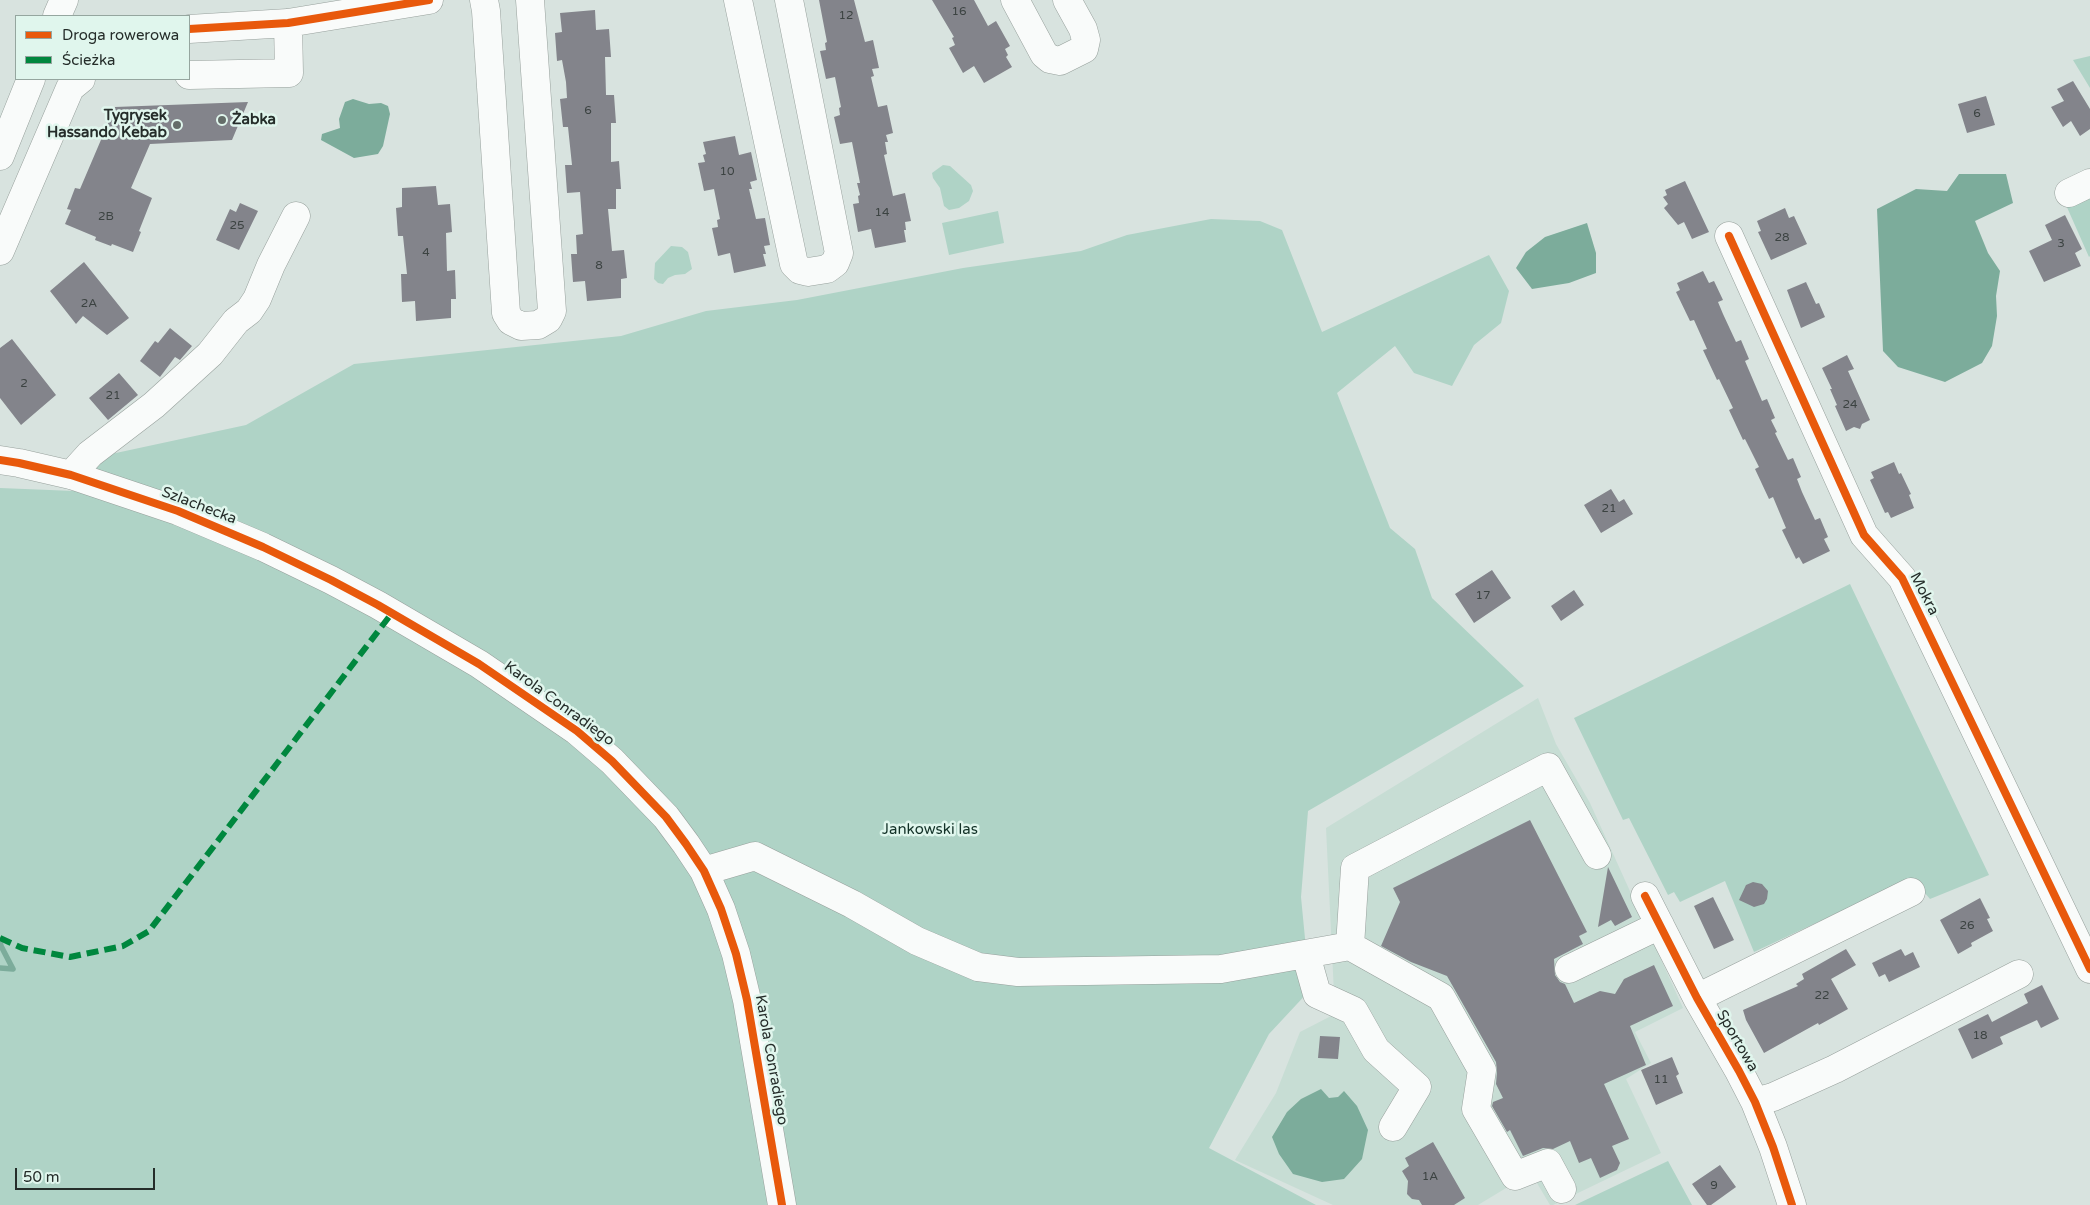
<!DOCTYPE html>
<html>
<head>
<meta charset="utf-8">
<style>
  body { margin:0 }
  #map { position:relative; width:2090px; height:1205px; overflow:hidden; background:#d8e3df; font-family:"Varela Round",sans-serif }
  canvas { display:block }
  .legend { position:absolute; left:15px; top:15px; width:175px; height:65px; box-sizing:border-box; background:#e0f6ed; border:1px solid #95a69f; margin:0; padding:6px 9px; list-style:none; font-size:15px; color:#252d2a }
  .legend li { display:flex; align-items:center; gap:10px; height:25px }
  .legend b { width:25px; border:1px solid #95a69f }
  .scale { position:absolute; left:15px; top:1168px; width:140px; height:22px; box-sizing:border-box; border:2px solid #252d2a; border-top:0; padding-left:6px; font-size:15px; line-height:18px; white-space:nowrap; color:#252d2a; -webkit-text-stroke:4px #e0f6ed; paint-order:stroke }
</style>
</head>
<body>
<div id="map">
<canvas width="2090" height="1205"></canvas>
<ul class="legend">
<li><b style="height:6px;background:#e8590c"></b>Droga rowerowa</li>
<li><b style="height:6px;background:#00873e"></b>Ścieżka</li>
</ul>
<div class="scale">50 m</div>
</div>
<script>
const ctx = document.querySelector('canvas').getContext('2d');
ctx.lineJoin = 'round';
function fill(path, color) {
  ctx.fillStyle = color;
  ctx.fill(path, 'evenodd');
}
function shape(rows) {
  const path = new Path2D();
  for (const r of rows) {
    path.moveTo(r[0], r[1]);
    for (let i = 2; i < r.length; i += 2) path.lineTo(r[i], r[i + 1]);
  }
  return path;
}
function strokePath(path, color, width, dash) {
  ctx.strokeStyle = color;
  ctx.lineWidth = width;
  ctx.lineCap = dash ? 'butt' : 'round';
  ctx.setLineDash(dash || []);
  ctx.stroke(path);
}
function label(font, color, halo, rows, align = 'center') {
  ctx.font = font + ' "Varela Round",sans-serif';
  ctx.lineWidth = 5;
  ctx.setLineDash([]);
  ctx.textBaseline = 'middle';
  ctx.strokeStyle = halo;
  ctx.fillStyle = color;
  for (const [text, x, y, turn = 0] of rows) {
    ctx.save();
    ctx.translate(x, y);
    ctx.rotate((+turn || 0) * Math.PI / 180);
    ctx.textAlign = isNaN(turn) ? turn : align;
    if (halo) ctx.strokeText(text, 0, 0);
    ctx.fillText(text, 0, 0);
    ctx.restore();
  }
}
fill(shape([
  [1538,698,1556,744,1590,803,1683,1008,1635,1032,1651,1063,1626,1079,1661,1153,1553,1205,1550,1205,1531,1173,1478,1205,1333,1205,1235,1160,1276,1093,1300,1032,1335,1014,1326,828]
]), '#c7ddd4');
fill(shape([
  [2090,56,2090,88,2073,60],
  [943,165,950,166,971,185,973,191,969,201,959,208,949,210,944,206,940,188,933,178,932,173],
  [2090,194,2090,256,2089,257,2066,205],
  [998,211,1004,243,949,255,942,223],
  [1211,219,1260,221,1282,230,1322,332,1489,255,1509,291,1501,323,1474,345,1452,386,1414,373,1395,346,1337,393,1390,528,1415,549,1432,598,1524,686,1308,811,1301,897,1310,990,1269,1034,1209,1148,1316,1205,0,1205,0,488,74,491,102,456,246,425,354,364,621,336,706,311,797,300,963,268,1081,251,1127,235],
  [671,246,682,247,688,252,692,269,685,274,675,275,668,278,663,284,658,283,654,279,655,263],
  [1850,584,1989,875,1930,899,1912,878,1754,952,1725,881,1680,902,1674,892,1668,895,1629,818,1623,820,1574,718],
  [1668,1161,1692,1205,1575,1205]
]), '#afd3c6');
fill(shape([
  [353,99,369,104,381,103,388,106,390,114,383,146,378,154,354,158,321,140,322,134,340,128,339,119,345,102],
  [1959,174,2006,174,2013,203,1975,221,1988,253,2000,271,1996,296,1997,316,1992,346,1982,363,1945,382,1898,367,1883,351,1877,209,1916,189,1947,191],
  [1587,223,1596,253,1596,273,1569,283,1532,289,1516,268,1526,252,1545,237],
  [1321,1089,1329,1098,1338,1097,1344,1091,1357,1106,1368,1130,1362,1159,1344,1179,1322,1182,1293,1174,1279,1154,1272,1137,1287,1112,1301,1099]
]), '#7cac9b');
strokePath(shape([
  [0,940,1,946,13,969,0,968]
]), '#7cac9b', 5.5);
fill(shape([
  [819,0,854,0,865,42,873,40,879,68,872,69,874,76,871,77,878,107,887,105,893,133,886,135,888,142,885,142,887,154,884,155,893,196,905,193,911,221,905,222,906,230,904,230,906,242,875,248,871,229,858,232,853,204,859,203,858,196,860,195,857,183,860,183,852,142,840,144,834,117,840,115,839,108,841,107,835,77,826,79,820,51,826,50,825,43,827,42],
  [932,0,974,0,988,26,996,21,1010,46,1005,49,1008,55,1006,57,1012,67,984,83,974,66,963,73,949,48,955,45,952,38,954,37],
  [595,10,596,30,609,29,611,57,605,57,606,95,614,95,616,123,611,123,611,162,619,161,621,189,616,189,616,209,608,209,612,251,624,250,627,278,621,279,621,298,587,301,585,281,573,282,571,254,577,254,576,235,583,234,580,192,567,193,565,165,572,165,568,127,563,127,560,99,567,98,566,82,562,60,557,61,555,33,562,32,560,13],
  [2073,81,2090,109,2090,129,2080,136,2071,121,2063,127,2051,107,2064,101,2057,89],
  [1986,96,1995,125,1967,133,1958,104],
  [248,102,232,140,150,144,131,188,152,198,139,231,141,232,133,252,112,244,111,246,95,240,96,237,65,224,71,210,67,209,75,188,80,189,115,107],
  [735,136,739,155,751,152,757,180,750,182,752,189,749,189,756,219,765,218,770,245,764,246,766,254,763,254,766,266,734,273,730,253,718,256,712,228,718,227,717,220,720,219,714,189,704,191,698,163,705,162,703,155,706,154,703,142],
  [1685,181,1709,232,1692,239,1684,222,1678,225,1664,208,1668,204,1663,197,1667,195,1665,190],
  [436,186,438,205,450,204,452,232,446,233,447,271,455,270,456,299,451,299,451,318,416,321,415,301,402,302,401,274,407,274,403,236,398,236,396,208,402,207,402,188],
  [240,203,258,211,239,250,216,240,230,209,236,212],
  [1785,208,1789,218,1794,216,1807,244,1771,260,1758,232,1761,231,1757,221],
  [2065,215,2082,249,2075,253,2081,266,2044,282,2029,251,2052,240,2045,225],
  [84,262,129,318,107,335,83,316,76,324,50,291],
  [1703,271,1709,283,1714,281,1723,300,1718,302,1723,314,1736,342,1741,340,1749,359,1745,361,1762,401,1767,399,1775,418,1771,420,1777,432,1775,433,1788,460,1793,458,1801,477,1797,479,1802,492,1815,520,1820,518,1828,537,1824,539,1830,551,1803,564,1799,557,1796,559,1782,530,1786,528,1773,497,1769,499,1755,469,1759,467,1745,439,1743,440,1729,410,1733,408,1719,379,1717,380,1703,350,1707,349,1694,320,1690,321,1676,292,1680,290,1677,283],
  [1806,282,1816,304,1819,303,1825,317,1801,328,1787,290],
  [170,328,192,346,180,360,175,357,160,377,140,361,155,341,158,343],
  [12,339,56,395,21,425,0,398,0,348],
  [1847,355,1854,369,1848,371,1870,420,1862,424,1860,429,1854,427,1846,431,1835,406,1837,405,1830,389,1832,389,1822,368],
  [119,373,138,395,108,420,89,398],
  [1894,462,1899,474,1901,473,1911,494,1909,495,1914,508,1891,518,1888,512,1885,513,1870,480,1874,478,1871,472],
  [1611,489,1619,502,1624,499,1633,514,1601,533,1584,505],
  [1492,570,1511,598,1474,623,1455,594],
  [1574,590,1584,605,1561,621,1551,606],
  [1530,820,1587,932,1579,936,1583,944,1554,959,1555,975,1560,982,1565,984,1574,1003,1600,991,1615,994,1624,979,1654,965,1673,1006,1630,1026,1646,1065,1604,1084,1629,1139,1612,1146,1620,1163,1617,1170,1600,1178,1591,1158,1579,1163,1570,1141,1553,1149,1543,1148,1523,1156,1510,1130,1507,1132,1492,1106,1493,1102,1503,1098,1496,1084,1497,1072,1496,1062,1447,976,1411,962,1381,946,1400,902,1393,888],
  [1608,867,1632,917,1615,926,1611,920,1598,927],
  [1753,882,1762,884,1768,891,1767,899,1764,904,1754,907,1739,900,1746,885],
  [1713,897,1734,940,1714,949,1694,906],
  [1980,898,1990,918,1987,919,1993,931,1971,943,1972,946,1958,954,1940,920],
  [1846,949,1856,965,1831,979,1848,1009,1819,1025,1818,1023,1764,1053,1746,1020,1743,1010,1798,986,1796,984,1804,979,1802,974],
  [1901,949,1905,956,1913,952,1920,967,1889,982,1885,974,1879,977,1872,963],
  [2042,985,2059,1019,2041,1028,2037,1020,2000,1037,2003,1044,1972,1059,1958,1029,1988,1014,1992,1022,2028,1003,2024,994],
  [1320,1036,1340,1037,1338,1059,1318,1058],
  [1672,1057,1679,1074,1676,1076,1683,1093,1656,1105,1641,1070],
  [1433,1142,1465,1198,1454,1205,1422,1205,1419,1200,1412,1199,1407,1194,1408,1181,1402,1171,1409,1166,1405,1158],
  [1720,1165,1736,1187,1711,1205,1707,1205,1692,1184]
]), '#83848b');
const minor = shape([
  [484,0,486,11,506,313,511,321,521,326,538,325,548,319,552,311,530,0],
  [738,0,794,264,800,270,808,272,827,269,835,263,839,253,789,0],
  [1015,0,1044,54,1050,59,1060,61,1084,49,1086,40,1083,29,1067,0],
  [57,16,64,0],
  [189,29,288,23,429,0],
  [189,75,289,73,288,23],
  [0,156,31,79],
  [2069,193,2090,183],
  [1729,236,1864,535,1902,578,2090,969],
  [0,251,70,88,81,79],
  [0,460,19,463,71,475,178,511,263,547,331,580,378,605,479,664,577,731,612,761,666,817,686,844,704,871,721,909,736,954,747,1000,782,1205],
  [71,475,90,454,154,405,210,354,236,321,249,311,257,299,271,265,296,216],
  [704,871,755,856,852,904,917,941,978,967,1018,972,1221,969,1350,946,1355,868,1548,767,1597,855],
  [1645,896,1697,998,1739,1071,1755,1102,1773,1147,1792,1205],
  [1350,946,1441,997,1482,1070,1476,1109,1515,1176,1548,1163,1562,1189],
  [1306,955,1317,994,1354,1011,1376,1050,1417,1087,1393,1127],
  [1569,969,1660,925],
  [1697,998,1911,892],
  [1755,1102,1773,1097,1835,1069,2019,974]
]);
strokePath(minor, '#97a09c', 29);
strokePath(minor, '#f9fbfa', 28);
strokePath(shape([
  [0,938,22,948,70,957,123,946,149,931,392,613]
]), '#00873e', 6, [12, 6]);
strokePath(shape([
  [189,29,288,23,429,0],
  [1729,236,1864,535,1902,578,2090,969],
  [0,460,19,463,71,475,178,511,263,547,331,580,378,605,479,664,577,731,612,761,666,817,686,844,704,871,721,909,736,954,747,1000,782,1205],
  [1645,896,1697,998,1739,1071,1755,1102,1773,1147,1792,1205]
]), '#e8590c', 8);
for (const [x, y, r, color] of [
  [222,120,5,"#646d69"],
  [177,125,5,"#646d69"]
]) {
  const dot = new Path2D();
  dot.arc(x, y, r, 0, 2 * Math.PI);
  ctx.fillStyle = color;
  ctx.fill(dot);
  strokePath(dot, '#e0f6ed', 2);
}
label('12px', '#3c4342', null, [
  ["16",959,12],
  ["12",846,16],
  ["6",588,111],
  ["6",1977,114],
  ["10",727,172],
  ["14",882,213],
  ["2B",106,217],
  ["25",237,226],
  ["28",1782,238],
  ["3",2061,244],
  ["4",426,253],
  ["8",599,266],
  ["2A",89,304],
  ["2",24,384],
  ["21",113,396],
  ["24",1850,405],
  ["21",1609,509],
  ["17",1483,596],
  ["26",1967,926],
  ["22",1822,996],
  ["18",1980,1036],
  ["11",1661,1080],
  ["1A",1430,1177],
  ["9",1714,1186]
]);
label('bold 15px', '#252d2a', '#e0f6ed', [
  ["Tygrysek",167,116],
  ["Hassando Kebab",167,133],
  ["Żabka",232,120,"left"]
], 'right');
label('15px', '#252d2a', '#e0f6ed', [
  ["Szlachecka",199,506,21],
  ["Mokra",1924,594,63],
  ["Karola Conradiego",559,704,36],
  ["Sportowa",1737,1041,60],
  ["Karola Conradiego",771,1060,80]
]);
label('15px', '#123127', '#e0f6ed', [
  ["Jankowski las",930,830]
]);
</script>
</body>
</html>
